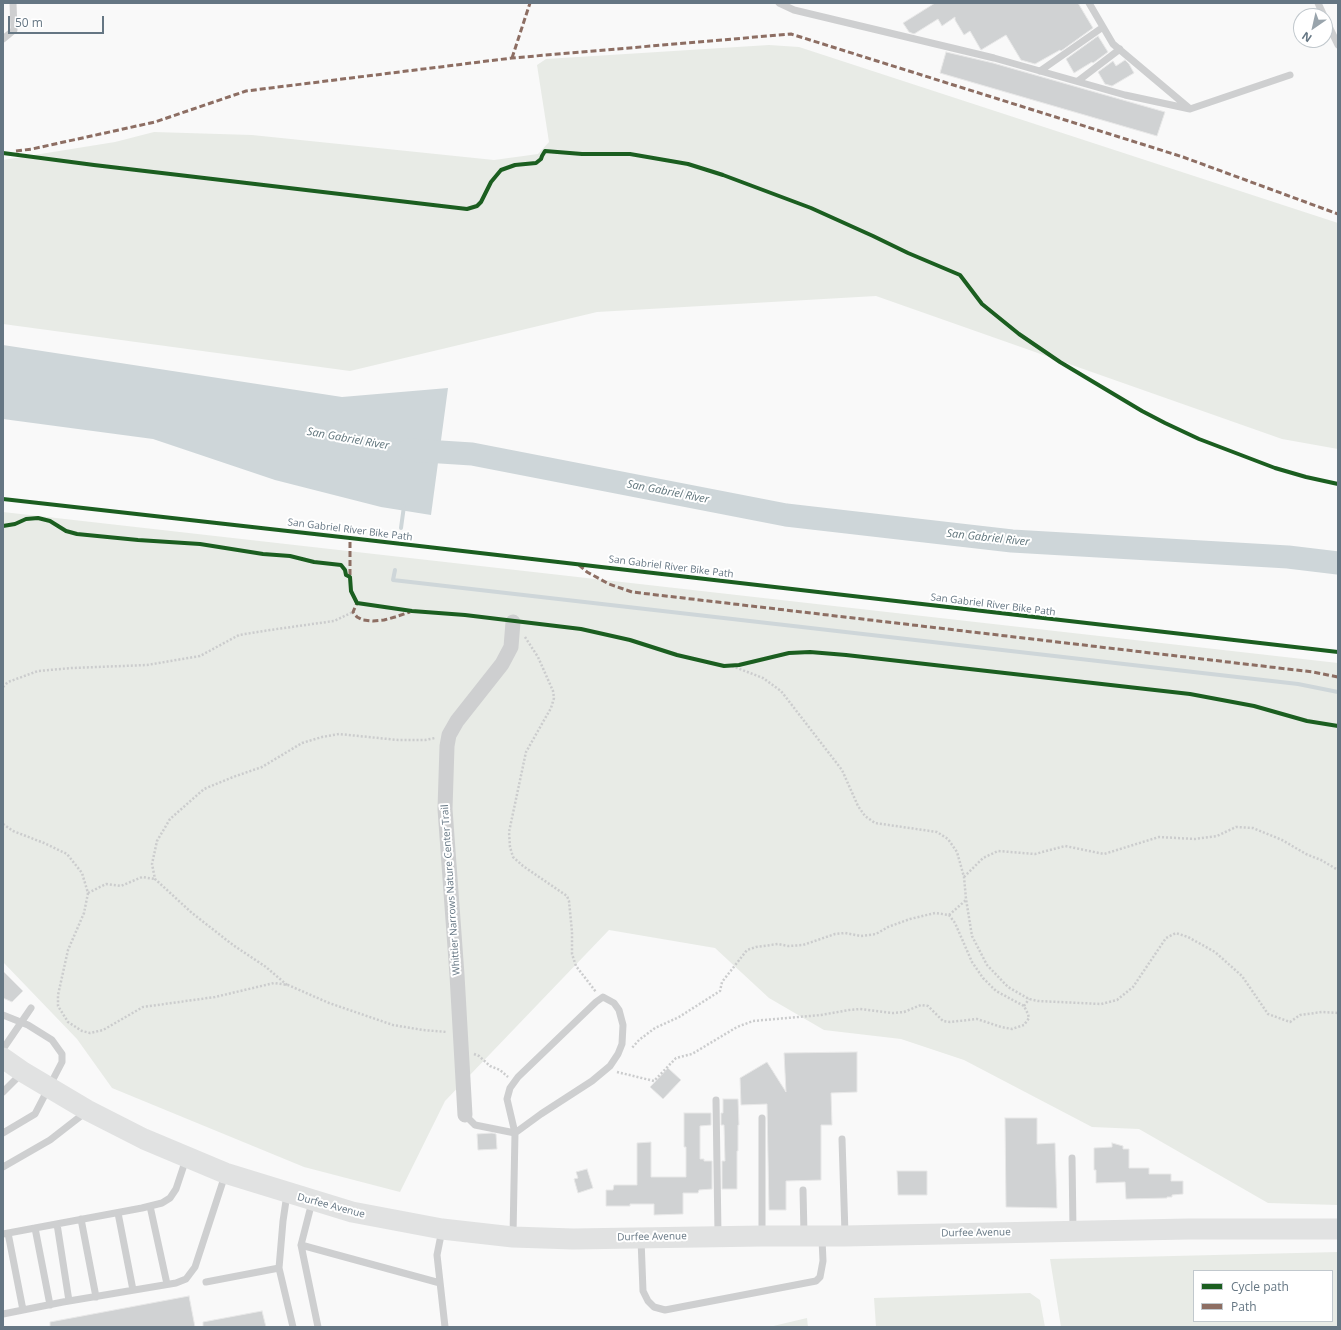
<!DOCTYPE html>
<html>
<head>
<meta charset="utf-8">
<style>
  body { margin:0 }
  #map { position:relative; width:1341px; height:1330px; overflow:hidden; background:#f9f9f9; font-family:"Open Sans",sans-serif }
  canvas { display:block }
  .frame { position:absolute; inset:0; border:4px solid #657683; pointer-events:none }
  .legend { position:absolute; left:1193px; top:1270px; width:140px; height:52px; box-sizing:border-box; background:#fff; border:1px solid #c1c8cd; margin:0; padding:5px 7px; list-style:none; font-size:12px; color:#657683 }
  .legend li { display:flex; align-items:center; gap:8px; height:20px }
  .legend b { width:20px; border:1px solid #c1c8cd }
  .north { position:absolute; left:1293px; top:8px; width:40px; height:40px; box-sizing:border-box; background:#fff; border:1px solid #c1c8cd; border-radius:50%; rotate:214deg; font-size:11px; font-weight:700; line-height:16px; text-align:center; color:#657683 }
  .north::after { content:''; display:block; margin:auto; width:14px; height:18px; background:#99a4ac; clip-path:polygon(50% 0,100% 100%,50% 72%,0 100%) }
  .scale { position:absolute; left:8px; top:16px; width:96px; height:18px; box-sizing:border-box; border:2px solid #657683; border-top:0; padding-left:5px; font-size:12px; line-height:14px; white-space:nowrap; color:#657683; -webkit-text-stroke:3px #fff; paint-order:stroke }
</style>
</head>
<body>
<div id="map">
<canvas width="1341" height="1330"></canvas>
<div class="frame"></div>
<ul class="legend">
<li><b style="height:5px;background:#1b5e20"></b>Cycle path</li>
<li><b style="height:5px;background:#8d6e63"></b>Path</li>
</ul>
<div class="north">N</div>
<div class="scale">50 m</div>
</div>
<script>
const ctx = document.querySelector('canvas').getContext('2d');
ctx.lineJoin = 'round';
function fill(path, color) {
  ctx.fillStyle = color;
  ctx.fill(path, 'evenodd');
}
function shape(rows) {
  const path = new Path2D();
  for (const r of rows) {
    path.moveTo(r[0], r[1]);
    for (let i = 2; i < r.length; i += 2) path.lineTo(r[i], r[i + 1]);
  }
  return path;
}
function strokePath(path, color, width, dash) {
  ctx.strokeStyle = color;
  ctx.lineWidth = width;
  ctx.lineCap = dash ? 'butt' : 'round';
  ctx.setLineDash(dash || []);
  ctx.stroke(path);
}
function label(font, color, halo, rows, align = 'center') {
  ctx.font = font + ' "Open Sans",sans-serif';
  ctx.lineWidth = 4;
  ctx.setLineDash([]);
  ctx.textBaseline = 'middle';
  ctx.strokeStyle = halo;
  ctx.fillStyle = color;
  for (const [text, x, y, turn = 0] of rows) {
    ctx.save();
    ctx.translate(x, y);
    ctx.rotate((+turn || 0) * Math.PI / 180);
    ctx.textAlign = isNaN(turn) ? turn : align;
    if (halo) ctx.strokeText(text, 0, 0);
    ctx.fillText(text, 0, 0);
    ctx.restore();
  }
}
fill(shape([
  [769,45,799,47,1338,223,1338,449,1282,439,876,296,597,312,350,371,3,324,3,160,115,142,154,132,252,135,494,160,538,154,549,142,537,65,546,59],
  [3,512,1338,663,1338,1205,1268,1203,1139,1129,1092,1127,964,1060,901,1039,824,1030,769,998,715,948,609,930,445,1101,400,1192,304,1167,112,1088,77,1039,3,962],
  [1338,1252,1338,1327,1061,1327,1050,1259],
  [1194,1271,1332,1271,1332,1321,1194,1321],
  [1030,1293,1040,1300,1045,1327,876,1327,874,1298],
  [807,1318,808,1327,769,1327]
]), '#e8ebe6');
fill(shape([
  [3,345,342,397,448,388,431,515,381,507,275,480,153,439,3,419]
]), '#ced6d9');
strokePath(shape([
  [401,528,404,506],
  [395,570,393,580,1298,684,1338,692]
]), '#ced6d9', 4);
strokePath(shape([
  [409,450,472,454,786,515,1012,541,1288,557,1338,563]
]), '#ced6d9', 23);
const building = shape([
  [935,3,1078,3,1093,28,1061,51,1060,50,1035,64,1021,60,1006,35,981,50,970,31,964,35,955,20,955,17,942,26,938,19,914,34,909,32,903,23,935,3],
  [1098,36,1108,52,1093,63,1092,62,1074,73,1066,59,1098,36],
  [946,52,993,63,1165,112,1157,136,940,73,946,52],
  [1125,60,1129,64,1134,73,1112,86,1105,84,1098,72,1113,61,1116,66,1125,60],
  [3,971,23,991,12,1002,3,998,3,971],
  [857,1052,857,1092,831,1093,832,1125,821,1125,821,1180,786,1181,786,1210,769,1210,767,1104,741,1105,740,1078,767,1062,786,1092,784,1053,857,1052],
  [668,1068,681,1080,663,1099,650,1087,668,1068],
  [723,1099,738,1099,739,1125,738,1125,738,1151,737,1151,737,1189,722,1189,722,1161,725,1161,724,1125,721,1125,721,1113,723,1113,723,1099],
  [684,1113,711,1113,711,1125,700,1126,700,1159,704,1159,704,1161,712,1161,712,1189,699,1190,698,1193,683,1193,683,1214,654,1215,654,1204,630,1204,630,1206,606,1206,606,1190,613,1190,614,1185,637,1185,637,1143,651,1142,651,1177,686,1177,686,1147,684,1147,684,1113],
  [1005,1118,1037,1118,1037,1144,1055,1143,1057,1208,1006,1207,1005,1118],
  [492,1133,496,1134,497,1149,478,1150,477,1134,492,1133],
  [1112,1143,1123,1146,1123,1149,1129,1149,1129,1168,1149,1168,1149,1174,1171,1174,1171,1181,1183,1181,1183,1194,1172,1195,1172,1197,1167,1197,1167,1198,1126,1199,1125,1182,1096,1183,1096,1170,1094,1170,1094,1148,1112,1147,1112,1143],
  [587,1169,593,1188,578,1193,574,1179,578,1178,576,1172,587,1169],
  [897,1171,927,1171,927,1195,898,1195,897,1171],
  [189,1296,195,1327,50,1327,50,1322,189,1296],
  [262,1311,266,1327,203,1327,203,1322,262,1311]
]);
fill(building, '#d0d2d3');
strokePath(building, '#e8e8e8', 1);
strokePath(shape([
  [525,637,538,657,553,691,554,698,551,708,526,752,509,832,510,847,513,857,523,866,567,896,569,901,572,932,572,954,576,966,596,992],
  [732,666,763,678,781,691,842,770,858,806,865,816,875,823,937,832,948,839,957,852,964,877,966,899,972,936,987,965,1008,987,1029,999,1038,1001,1101,1004,1117,1000,1133,987,1166,938,1176,933,1188,937,1215,952,1242,976,1268,1014,1290,1022,1300,1015,1322,1012,1338,1013],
  [3,687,8,682,38,671,72,668,147,665,200,656,239,635,270,630,334,621,353,612],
  [3,824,13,831,44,843,67,854,82,873,88,893,84,913,68,950,58,995,58,1006,68,1022,82,1031,90,1033,103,1030,143,1007,215,997,274,983,288,985,329,1003,393,1025,423,1030,447,1032],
  [964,877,983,858,998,851,1035,854,1065,846,1104,854,1159,837,1195,839,1217,836,1236,827,1253,828,1282,840,1306,854,1321,860,1338,870],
  [88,893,106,884,121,886,142,877,155,879],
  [949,915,966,900],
  [287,985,266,967,233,945,192,913,155,879,152,864,157,841,170,819,204,789,233,777,262,767,302,743,322,737,339,734,398,740,425,740,435,738],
  [1024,1006,1029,999],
  [474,1054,479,1056,490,1066,500,1070,508,1077],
  [617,1072,654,1081,676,1058,692,1054,737,1027,753,1021,821,1015,849,1010,860,1009,893,1013,904,1012,921,1005,928,1006,943,1021,950,1022,977,1019,1001,1027,1012,1029,1024,1025,1029,1018,1028,1014,1024,1006,996,991,983,978,972,962,955,923,949,915,935,913,910,919,888,927,876,934,861,936,845,933,835,934,803,945,788,946,778,944,756,947,747,950,722,982,720,991,679,1017,655,1028,639,1040,631,1049]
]), '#cbcccd', 2.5, [2, 2]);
strokePath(shape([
  [779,3,794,10,994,58,1125,95,1190,109,1290,75],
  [1089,3,1113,44,1189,108],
  [1318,3,1324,16],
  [1325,18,1338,45],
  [3,39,14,30,13,3],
  [1040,71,1103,27],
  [1078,81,1120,49],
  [3,1015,28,1025,52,1040,62,1054,62,1062,35,1114,3,1133],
  [3,1049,31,1008],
  [3,1092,21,1074],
  [716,1100,718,1234],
  [465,1115,475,1125,515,1133,541,1114,592,1081,610,1066,618,1054,622,1044,623,1025,619,1010,614,1003,603,997,596,1002,518,1077,510,1088,507,1099,515,1133,513,1235],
  [762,1118,762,1234],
  [842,1139,845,1234],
  [1072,1158,1073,1229],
  [3,1167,50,1140,86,1112],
  [803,1190,804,1234],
  [287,1194,283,1221,279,1268,293,1327],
  [312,1202,301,1245,318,1327],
  [150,1206,167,1284],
  [118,1213,133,1290],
  [81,1219,96,1297],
  [57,1224,69,1301],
  [35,1228,50,1305],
  [442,1230,437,1255,445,1327],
  [8,1233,23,1310],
  [3,1234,142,1208,162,1203,170,1198,176,1189,186,1159],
  [641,1239,643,1291,648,1301,654,1307,665,1310,816,1281,820,1277,823,1261,822,1239],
  [301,1245,440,1283],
  [206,1282,279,1268],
  [3,1314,63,1302,176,1283,186,1279,195,1267,225,1175]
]), '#cecfd0', 7);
strokePath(shape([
  [465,1115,457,975,445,809,447,746,449,735,457,721,502,664,511,647,513,622]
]), '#cecfd0', 15);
strokePath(shape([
  [3,1058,23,1072,87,1110,144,1139,225,1173,352,1212,442,1229,513,1237,573,1239,762,1236,845,1236,1188,1229,1338,1229]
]), '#e1e2e2', 21);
strokePath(shape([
  [512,58,530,3],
  [16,151,32,149,155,122,246,91,512,58,791,34,1183,157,1338,214],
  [579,565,587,572,609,584,632,592,1313,672,1338,677],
  [350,575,350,538],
  [355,600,357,603,353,612,357,617,363,620,373,621,384,620,395,617,410,612]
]), '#8d6e63', 3, [6, 3]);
strokePath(shape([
  [3,153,94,165,467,209,477,206,481,202,491,182,501,170,515,165,536,163,541,159,542,156,545,151,582,154,630,154,688,164,723,175,811,208,873,236,908,253,960,275,982,304,1019,334,1060,362,1142,411,1165,423,1199,439,1275,468,1306,477,1338,484],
  [3,499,350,538,1338,652],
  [3,526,15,524,26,519,38,518,50,521,66,531,77,534,138,540,200,544,263,554,290,556,314,562,341,565,345,570,346,575,350,577,351,591,357,603,412,611,465,615,581,629,630,640,677,655,724,666,739,665,789,653,810,652,846,655,1190,694,1254,706,1307,721,1338,726]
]), '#1b5e20', 4);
label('10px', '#657683', '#fff', [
  ["San Gabriel River Bike Path",350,530,7],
  ["San Gabriel River Bike Path",671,567,7],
  ["San Gabriel River Bike Path",993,605,7],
  ["Whittier Narrows Nature Center Trail",451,890,-94],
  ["Durfee Avenue",331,1206,15],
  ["Durfee Avenue",976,1233,-1],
  ["Durfee Avenue",652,1237,-1]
]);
label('italic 11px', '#60757c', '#fff', [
  ["San Gabriel River",348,439,10],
  ["San Gabriel River",668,492,11],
  ["San Gabriel River",988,538,6]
]);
</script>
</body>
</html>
